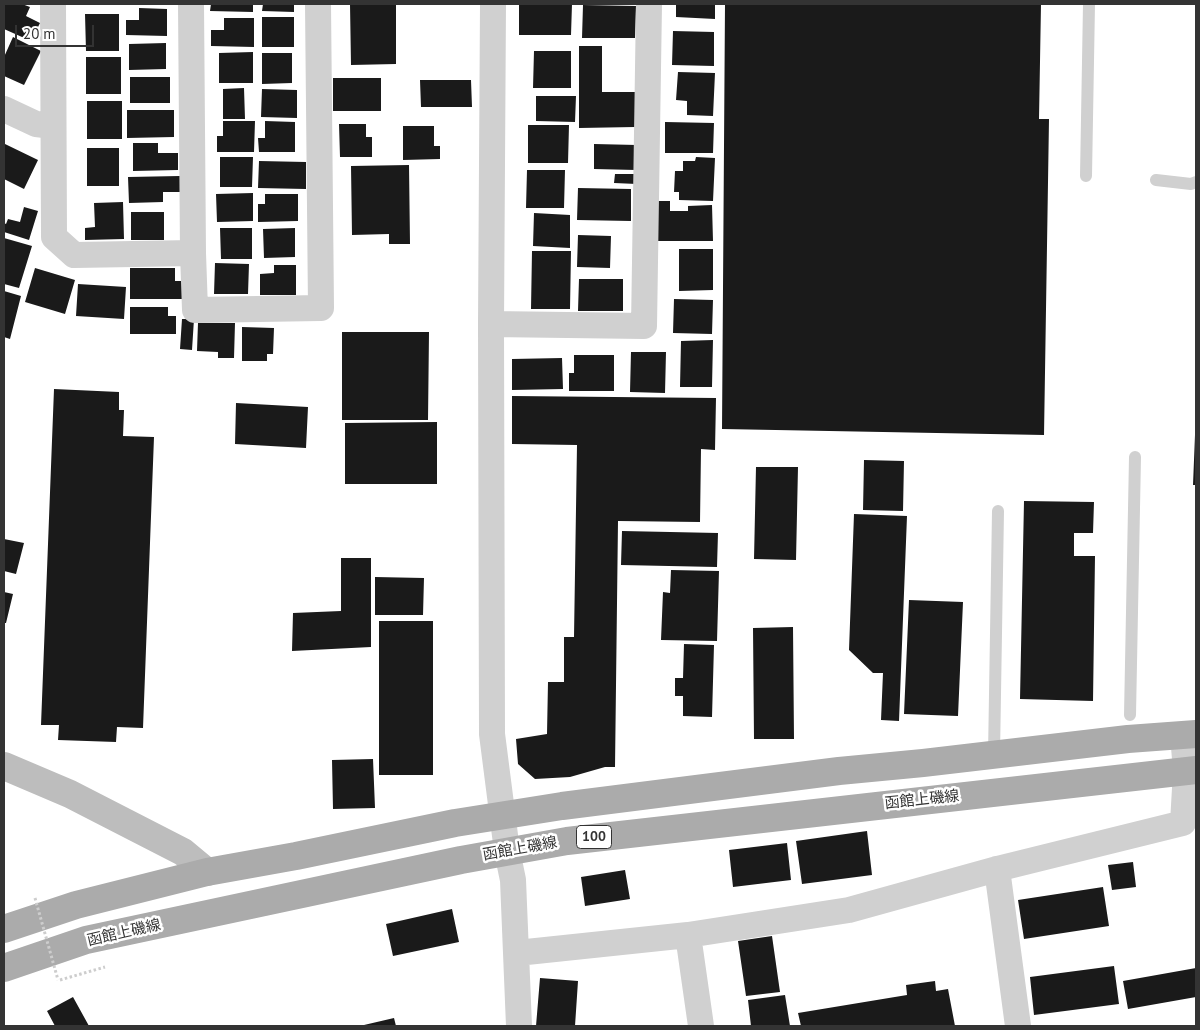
<!DOCTYPE html>
<html>
<head>
<meta charset="utf-8">
<style>
  body { margin:0 }
  #map { position:relative; width:1200px; height:1030px; overflow:hidden; background:#fff; font-family:"PT Sans",sans-serif }
  canvas { display:block }
  .frame { position:absolute; inset:0; border:5px solid #333; pointer-events:none }
  .scale { position:absolute; left:15px; top:25px; width:79px; height:22px; box-sizing:border-box; border:2px solid #333; border-top:0; padding-left:6px; font-size:15px; line-height:18px; white-space:nowrap; color:#333; -webkit-text-stroke:4px #fff; paint-order:stroke }
</style>
</head>
<body>
<div id="map">
<canvas width="1200" height="1030"></canvas>
<div class="frame"></div>
<div class="scale">20 m</div>
</div>
<script>
const ctx = document.querySelector('canvas').getContext('2d');
ctx.lineJoin = 'round';
function fill(path, color) {
  ctx.fillStyle = color;
  ctx.fill(path, 'evenodd');
}
function shape(rows) {
  const path = new Path2D();
  for (const r of rows) {
    path.moveTo(r[0], r[1]);
    for (let i = 2; i < r.length; i += 2) path.lineTo(r[i], r[i + 1]);
  }
  return path;
}
function strokePath(path, color, width, dash) {
  ctx.strokeStyle = color;
  ctx.lineWidth = width;
  ctx.lineCap = dash ? 'butt' : 'round';
  ctx.setLineDash(dash || []);
  ctx.stroke(path);
}
function label(font, color, halo, rows, align = 'center') {
  ctx.font = font + ' "PT Sans","Noto Sans JP",sans-serif';
  ctx.lineWidth = 5;
  ctx.setLineDash([]);
  ctx.textBaseline = 'middle';
  ctx.strokeStyle = halo;
  ctx.fillStyle = color;
  for (const [text, x, y, turn = 0] of rows) {
    ctx.save();
    ctx.translate(x, y);
    ctx.rotate((+turn || 0) * Math.PI / 180);
    ctx.textAlign = isNaN(turn) ? turn : align;
    if (halo) ctx.strokeText(text, 0, 0);
    ctx.fillText(text, 0, 0);
    ctx.restore();
  }
}
fill(shape([
  [4,4,22,4,30,7,26,16,40,23,31,41,4,29],
  [211,4,253,4,253,12,210,11],
  [263,4,294,4,294,12,262,11],
  [350,4,396,4,396,64,351,65],
  [519,4,572,4,571,35,519,35],
  [676,4,715,4,715,19,676,17],
  [725,4,1041,4,1039,119,1049,119,1044,435,722,429],
  [583,5,636,6,635,38,582,38],
  [139,8,167,9,167,36,126,35,126,20,139,20],
  [85,14,119,14,119,51,86,51],
  [262,17,294,17,294,47,262,47],
  [224,18,254,18,254,47,211,46,211,30,224,30],
  [673,31,714,32,714,66,672,65],
  [13,37,41,51,24,85,4,76,4,57],
  [166,43,166,69,129,70,129,44],
  [579,46,602,46,602,92,635,92,635,127,579,128],
  [534,51,571,51,571,88,533,88],
  [253,52,253,83,219,83,219,53],
  [262,53,292,53,292,83,262,84],
  [86,57,121,57,121,94,86,94],
  [678,72,715,73,713,116,687,115,687,101,676,100],
  [130,77,170,77,170,103,130,103],
  [333,78,381,78,381,111,333,111],
  [420,80,471,80,472,107,421,107],
  [244,88,245,119,223,119,223,89],
  [262,89,297,90,297,118,261,117],
  [536,96,576,96,575,122,536,121],
  [87,101,122,101,122,139,87,139],
  [127,110,174,110,174,137,127,138],
  [223,121,255,121,254,152,217,152,217,136,223,136],
  [265,121,295,122,295,152,259,152,258,138,265,138],
  [665,122,714,123,713,153,665,153],
  [339,124,366,124,366,137,372,137,372,157,340,157],
  [528,125,569,125,568,163,528,163],
  [403,126,434,126,434,146,440,146,440,159,403,160],
  [133,143,158,143,158,153,178,153,178,170,133,171],
  [5,144,38,160,24,189,4,179],
  [594,144,637,145,636,170,594,169],
  [87,148,119,148,119,186,87,186],
  [220,157,253,157,252,187,220,187],
  [696,157,715,158,713,201,679,200,679,192,674,192,675,171,683,171,683,161,695,161],
  [259,161,306,162,306,189,258,188],
  [409,165,410,244,389,244,389,234,352,235,351,166],
  [527,170,565,170,564,208,526,208],
  [615,174,637,174,637,184,614,183],
  [180,176,180,192,163,192,163,202,129,203,128,177],
  [578,188,631,189,631,221,577,220],
  [253,193,253,221,217,222,216,194],
  [265,194,298,194,298,221,258,222,258,204,265,204],
  [656,201,670,201,670,211,688,211,688,206,712,205,713,241,657,241],
  [123,202,124,239,85,240,85,228,95,227,94,203],
  [24,207,38,211,29,240,4,232,4,223,6,224,8,219,20,222],
  [131,212,164,212,164,240,131,240],
  [534,213,570,215,570,248,533,246],
  [220,228,252,228,252,259,221,259],
  [295,228,295,257,264,258,263,229],
  [578,235,611,236,610,268,577,267],
  [4,238,32,246,19,288,4,284],
  [679,249,713,249,713,290,679,291],
  [532,251,571,251,570,309,531,309],
  [215,263,249,264,248,294,214,294],
  [274,265,296,265,296,295,260,295,260,274,274,273],
  [35,268,75,280,65,314,25,302],
  [130,268,175,268,175,281,182,281,182,299,130,299],
  [579,279,623,279,623,311,578,311],
  [78,284,126,287,124,319,76,316],
  [4,291,21,296,10,339,4,337],
  [674,299,713,300,712,334,673,333],
  [130,307,168,307,168,316,176,316,176,334,130,334],
  [182,319,194,319,192,350,180,349],
  [198,323,235,323,234,358,218,358,218,352,197,351],
  [242,327,274,328,273,354,267,354,267,361,242,361],
  [342,332,429,332,428,420,342,420],
  [713,340,712,387,680,387,681,341],
  [631,352,666,352,665,393,630,392],
  [574,355,614,355,614,391,569,391,569,373,574,373],
  [562,358,563,389,512,390,512,359],
  [54,389,119,392,119,410,124,410,123,436,154,437,143,728,117,727,116,742,58,740,59,725,41,725],
  [512,396,716,398,715,450,701,449,700,522,618,521,615,767,605,767,570,777,535,779,518,764,516,739,547,734,548,682,564,682,564,637,574,637,577,445,512,444],
  [236,403,308,407,306,448,235,444],
  [437,422,437,484,345,484,345,423],
  [1195,435,1196,435,1196,485,1193,485],
  [864,460,904,461,903,511,863,510],
  [756,467,798,467,796,560,754,559],
  [1024,501,1094,502,1093,533,1074,533,1074,556,1095,556,1093,701,1020,699],
  [854,514,907,516,899,721,881,720,883,673,873,673,849,650],
  [622,531,718,533,717,567,621,565],
  [4,539,24,543,16,574,4,571],
  [341,558,371,558,371,647,292,651,293,613,341,611],
  [671,570,719,571,717,641,661,640,663,592,670,593],
  [375,577,424,578,423,615,375,615],
  [4,592,13,594,6,623,4,623],
  [909,600,963,602,958,716,904,714],
  [379,621,433,621,433,775,379,775],
  [793,627,794,739,754,739,753,628],
  [684,644,714,645,712,717,683,716,683,696,675,696,675,678,683,678],
  [373,759,375,808,333,809,332,760],
  [867,831,872,875,802,884,796,841],
  [787,843,791,880,733,887,729,850],
  [1133,862,1136,887,1112,890,1108,865],
  [625,870,630,899,585,906,581,877],
  [1103,887,1109,926,1024,939,1018,900],
  [452,909,459,942,393,956,386,924],
  [772,936,780,992,746,996,738,941],
  [1114,966,1119,1004,1034,1015,1030,977],
  [1196,968,1196,997,1128,1009,1123,981],
  [540,978,578,981,575,1026,536,1026],
  [935,981,936,991,948,989,955,1026,801,1026,798,1013,907,995,906,985],
  [785,995,790,1026,751,1026,748,1000],
  [73,997,89,1026,55,1026,47,1011],
  [394,1018,396,1026,364,1026,364,1025]
]), '#1a1a1a');
strokePath(shape([
  [60,980,105,967]
]), '#cdcdcd', 3, [2.5, 2.5]);
strokePath(shape([
  [1086,176,1089,4],
  [1156,180,1191,184,1196,182],
  [1130,715,1135,457],
  [994,755,998,511]
]), '#d0d0d0', 12);
strokePath(shape([
  [53,4,54,237,74,255,193,253],
  [191,4,193,253,195,310,321,308,318,4],
  [493,4,491,324,492,734,507,851,513,880,519,1026],
  [4,109,36,124,53,126],
  [491,324,644,326,649,4],
  [997,869,1018,1026],
  [688,935,701,1026],
  [517,953,688,935,849,910,997,869,1183,823,1186,771,1183,735]
]), '#d0d0d0', 26);
strokePath(shape([
  [4,766,70,794,183,852,207,872]
]), '#bdbdbd', 28);
strokePath(shape([
  [4,929,76,905,207,872,296,856,455,823,562,806,839,771,923,763,1128,739,1196,734],
  [4,968,86,940,461,860,567,841,1196,770]
]), '#ababab', 28);
strokePath(shape([
  [35,898,58,980]
]), '#cdcdcd', 3, [2.5, 2.5]);
for (const [x, y, w] of [
  [594,837,35]
]) {
  const box = new Path2D();
  box.roundRect(x - w / 2, y - 11.5, w, 23, 4);
  ctx.fillStyle = '#fff';
  ctx.fill(box);
  strokePath(box, '#333', 1);
}
label('bold 14px', '#333', null, [
  ["100",594,837]
]);
label('15px', '#333', '#fff', [
  ["函館上磯線",922,800,-6],
  ["函館上磯線",520,849,-10],
  ["函館上磯線",124,933,-13]
]);
</script>
</body>
</html>
